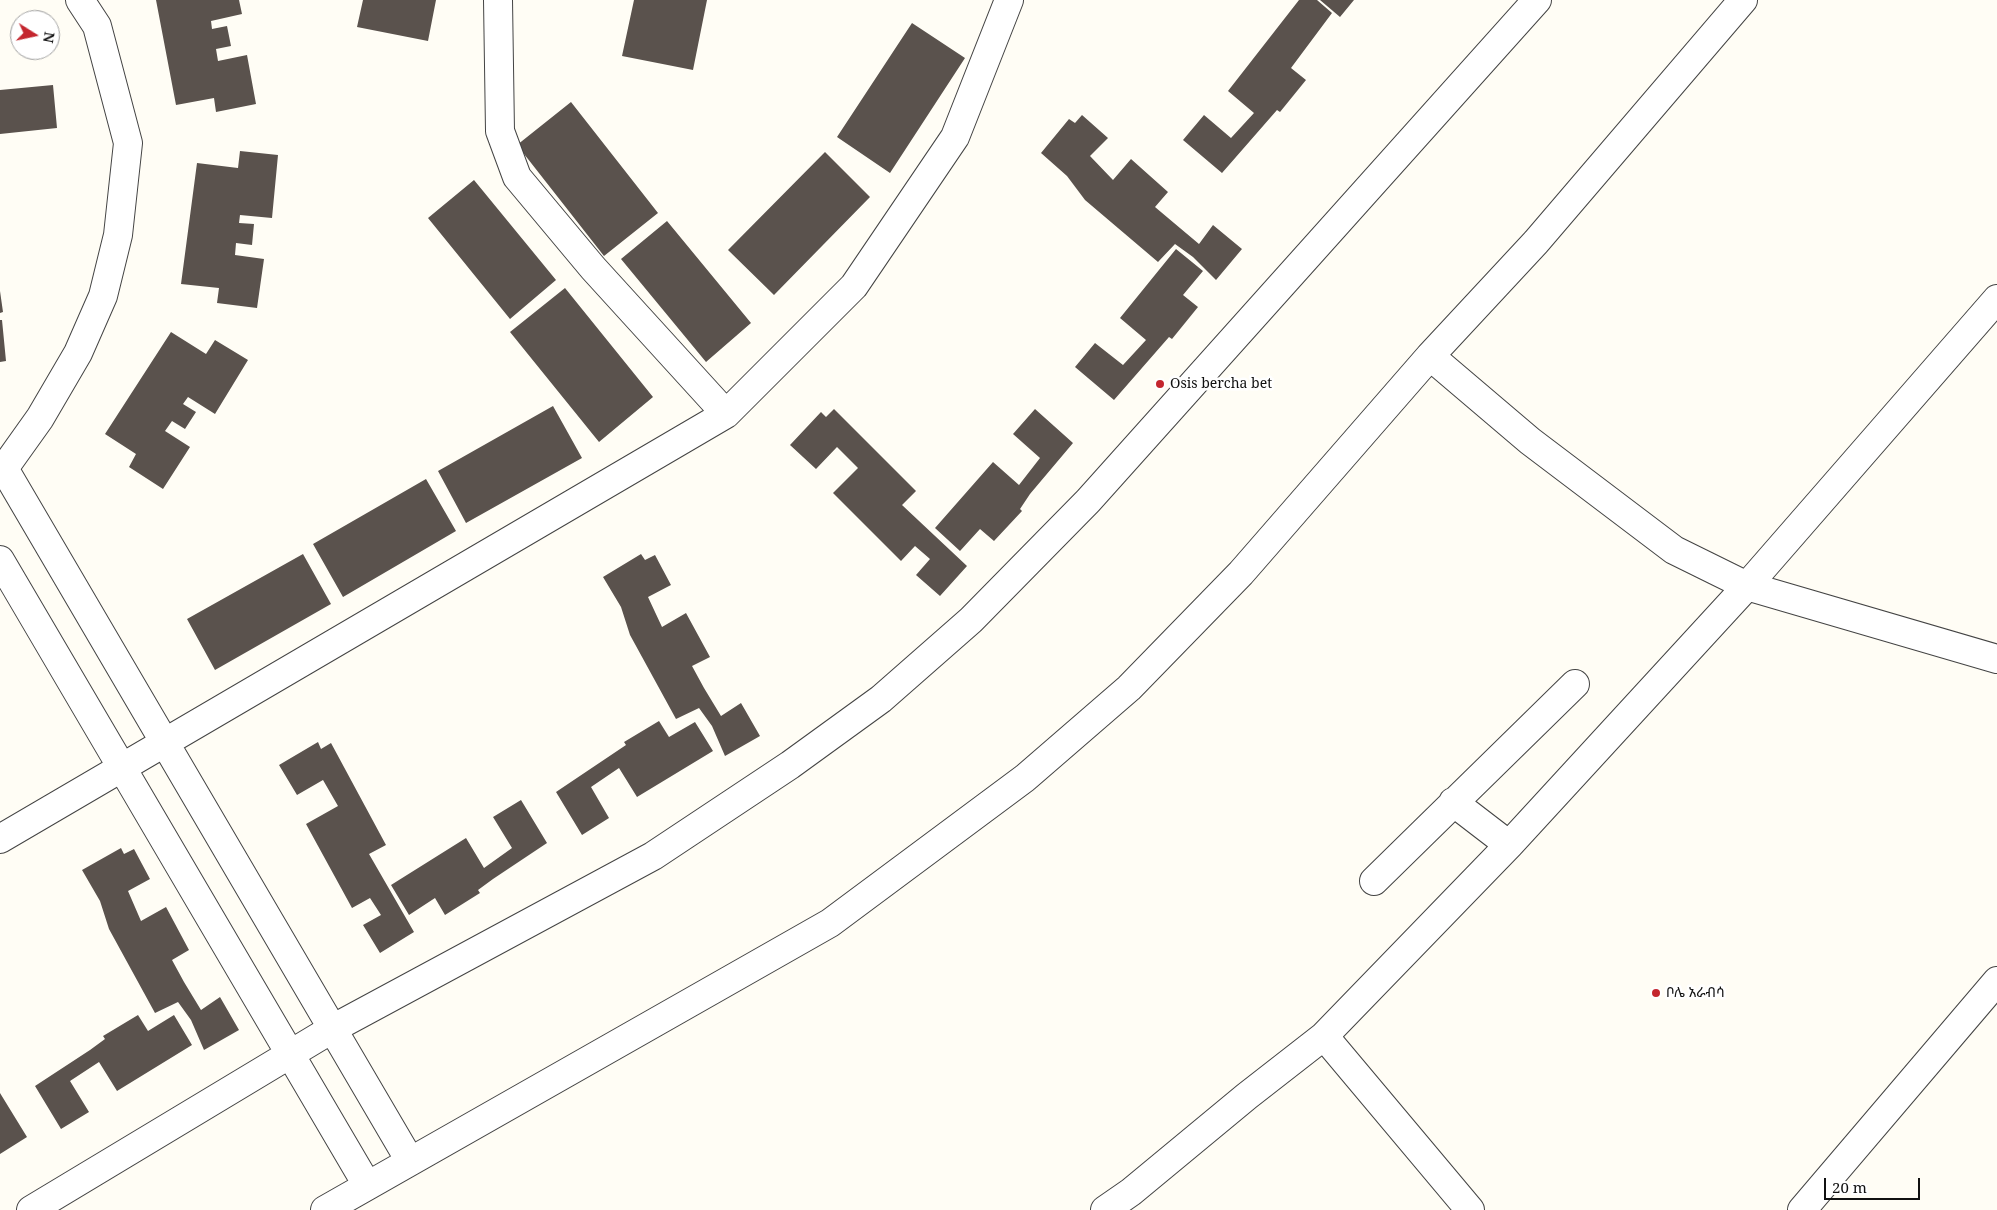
<!DOCTYPE html>
<html>
<head>
<meta charset="utf-8">
<style>
  body { margin:0 }
  #map { position:relative; width:1997px; height:1210px; overflow:hidden; background:#fffdf5; font-family:"Noto Serif",serif }
  canvas { display:block }
  .north { position:absolute; left:10px; top:10px; width:50px; height:50px; box-sizing:border-box; background:#fff; border:1px solid #a0a0a0; border-radius:50%; rotate:100deg; font-size:14px; font-weight:700; line-height:20px; text-align:center; color:#111 }
  .north::after { content:''; display:block; margin:auto; width:18px; height:22px; background:#c4262e; clip-path:polygon(50% 0,100% 100%,50% 72%,0 100%) }
  .scale { position:absolute; left:1824px; top:1178px; width:96px; height:22px; box-sizing:border-box; border:2px solid #111; border-top:0; padding-left:6px; font-size:15px; line-height:18px; white-space:nowrap; color:#111; -webkit-text-stroke:4px #fff; paint-order:stroke }
</style>
</head>
<body>
<div id="map">
<canvas width="1997" height="1210"></canvas>
<div class="north">N</div>
<div class="scale">20 m</div>
</div>
<script>
const ctx = document.querySelector('canvas').getContext('2d');
ctx.lineJoin = 'round';
function fill(path, color) {
  ctx.fillStyle = color;
  ctx.fill(path, 'evenodd');
}
function shape(rows) {
  const path = new Path2D();
  for (const r of rows) {
    path.moveTo(r[0], r[1]);
    for (let i = 2; i < r.length; i += 2) path.lineTo(r[i], r[i + 1]);
  }
  return path;
}
function strokePath(path, color, width, dash) {
  ctx.strokeStyle = color;
  ctx.lineWidth = width;
  ctx.lineCap = dash ? 'butt' : 'round';
  ctx.setLineDash(dash || []);
  ctx.stroke(path);
}
function label(font, color, halo, rows, align = 'center') {
  ctx.font = font + ' "Noto Serif","Noto Sans Ethiopic",serif';
  ctx.lineWidth = 5;
  ctx.setLineDash([]);
  ctx.textBaseline = 'middle';
  ctx.strokeStyle = halo;
  ctx.fillStyle = color;
  for (const [text, x, y, turn = 0] of rows) {
    ctx.save();
    ctx.translate(x, y);
    ctx.rotate((+turn || 0) * Math.PI / 180);
    ctx.textAlign = isNaN(turn) ? turn : align;
    if (halo) ctx.strokeText(text, 0, 0);
    ctx.fillText(text, 0, 0);
    ctx.restore();
  }
}
fill(shape([
  [156,0,239,0,242,14,211,21,212,29,227,26,231,46,216,49,218,61,247,55,256,104,216,112,214,98,176,105],
  [363,0,436,0,428,41,357,27],
  [634,0,707,0,693,70,622,56],
  [1299,0,1317,0,1332,13,1291,68,1306,80,1280,112,1277,110,1222,173,1183,140,1204,115,1231,138,1254,113,1228,91],
  [1320,0,1354,0,1340,17],
  [912,23,965,58,890,173,837,137],
  [53,85,57,128,0,134,0,90],
  [571,102,658,213,604,256,517,145],
  [1082,115,1108,138,1090,156,1113,180,1131,159,1168,192,1155,207,1174,223,1199,244,1213,225,1242,249,1216,280,1193,257,1175,244,1158,262,1085,200,1067,176,1041,153,1069,119,1075,123],
  [240,151,278,155,272,218,240,215,239,223,254,224,252,245,236,243,235,255,264,259,257,308,217,303,219,288,181,284,197,163,238,168],
  [825,152,870,197,774,295,728,250],
  [474,180,556,280,510,319,428,218],
  [667,221,751,323,706,362,621,259],
  [1176,249,1203,271,1183,295,1198,307,1172,339,1169,337,1114,400,1075,367,1095,343,1123,365,1146,340,1120,318],
  [565,288,653,397,599,442,510,332],
  [0,291,3,312,0,313],
  [0,320,2,320,6,361,0,362],
  [171,332,206,354,215,340,248,360,215,414,188,397,183,404,196,412,185,429,172,421,165,431,190,447,163,489,129,467,136,454,105,434],
  [553,406,582,458,466,523,438,471],
  [834,409,916,491,902,505,967,566,940,596,916,575,930,559,915,546,901,561,833,493,858,468,837,447,816,469,790,445,821,412,826,417],
  [1035,409,1073,443,1030,494,1020,509,1022,511,994,541,980,529,960,551,935,528,993,462,1019,485,1040,458,1013,434],
  [426,479,456,531,343,597,313,544],
  [303,554,331,604,215,670,187,619],
  [641,554,645,560,655,555,671,585,648,597,662,627,686,613,710,657,692,666,704,688,721,716,741,703,760,736,725,756,712,726,699,708,676,719,630,635,621,607,603,577],
  [659,721,669,737,695,722,713,751,637,797,619,768,591,787,609,818,582,835,556,792,626,745,624,742],
  [318,742,321,749,331,743,386,845,369,854,414,932,380,953,363,925,381,915,370,898,352,908,306,824,338,806,323,780,297,795,279,765],
  [521,800,547,843,493,879,478,890,480,893,445,915,435,898,409,915,391,885,466,838,484,868,512,848,493,817],
  [121,848,124,854,134,849,150,879,128,891,141,921,166,907,189,950,172,960,184,982,201,1010,220,997,239,1030,204,1050,191,1020,178,1002,155,1013,109,929,100,901,82,870],
  [138,1015,148,1031,174,1015,192,1045,117,1091,99,1062,70,1081,89,1112,61,1129,35,1086,90,1050,105,1039,103,1036],
  [0,1093,27,1137,0,1154]
]), '#5a524d');
const minor = shape([
  [498,0,500,131,517,177,593,268,726,414],
  [1430,356,1530,441,1674,550,1747,586,1997,659],
  [5,470,410,1161],
  [0,474,40,418,78,353,103,296,118,235,128,143,97,26,80,0],
  [0,560,367,1185],
  [1453,802,1509,845],
  [0,839,726,414,854,286,955,137,1009,0],
  [1374,881,1575,684],
  [1324,1036,1470,1210],
  [31,1210,332,1029,653,856,790,765,881,699,971,620,1088,501,1537,0],
  [325,1210,830,923,1025,778,1129,688,1241,573,1430,356,1536,242,1743,0],
  [1105,1210,1131,1192,1247,1096,1324,1036,1509,845,1747,586,1997,299],
  [1802,1210,1997,981]
]);
strokePath(minor, '#444', 30);
strokePath(minor, '#fff', 28);
for (const [x, y, r, color] of [
  [1160,384,5,"#c4262e"],
  [1656,993,5,"#c4262e"]
]) {
  const dot = new Path2D();
  dot.arc(x, y, r, 0, 2 * Math.PI);
  ctx.fillStyle = color;
  ctx.fill(dot);
  strokePath(dot, '#fff', 2);
}
label('14px', '#111', '#fff', [
  ["Osis bercha bet",1170,384],
  ["ቦሌ አራብሳ",1666,993]
], 'left');
</script>
</body>
</html>
